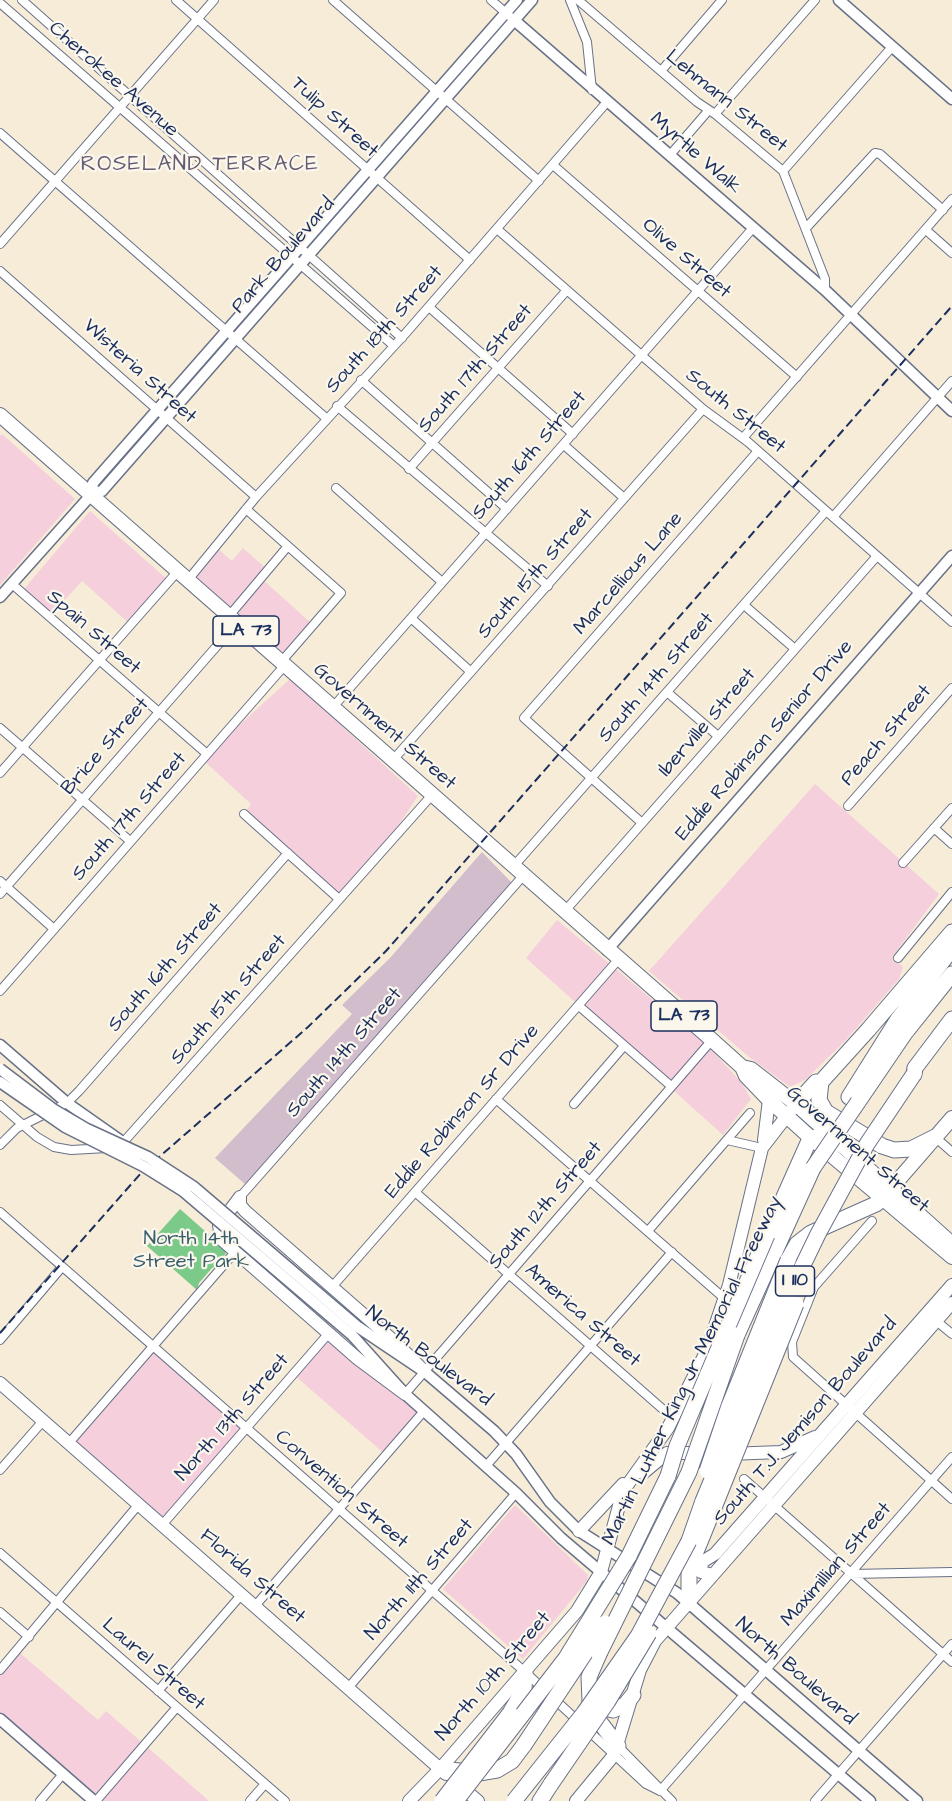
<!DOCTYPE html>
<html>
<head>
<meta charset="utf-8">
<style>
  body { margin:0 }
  canvas { display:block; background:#f6ecd7 }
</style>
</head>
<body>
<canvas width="952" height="1801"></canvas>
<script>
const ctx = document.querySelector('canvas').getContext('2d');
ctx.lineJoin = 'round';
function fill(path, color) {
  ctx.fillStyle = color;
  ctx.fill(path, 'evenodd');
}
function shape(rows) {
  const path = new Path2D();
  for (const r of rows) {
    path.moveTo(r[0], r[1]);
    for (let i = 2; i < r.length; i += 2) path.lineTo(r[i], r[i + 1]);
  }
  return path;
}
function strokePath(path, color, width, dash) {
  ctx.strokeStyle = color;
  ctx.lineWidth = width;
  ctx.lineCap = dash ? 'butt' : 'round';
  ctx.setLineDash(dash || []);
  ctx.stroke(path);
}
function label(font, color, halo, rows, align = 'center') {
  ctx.font = font + ' "Architects Daughter",sans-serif';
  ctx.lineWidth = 4.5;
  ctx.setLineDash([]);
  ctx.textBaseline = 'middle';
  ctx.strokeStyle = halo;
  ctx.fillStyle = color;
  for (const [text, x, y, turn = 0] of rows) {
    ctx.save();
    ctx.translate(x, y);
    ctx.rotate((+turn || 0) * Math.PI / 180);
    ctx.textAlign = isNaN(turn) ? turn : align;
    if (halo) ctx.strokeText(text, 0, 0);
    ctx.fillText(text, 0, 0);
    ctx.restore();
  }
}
fill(shape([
  [2,434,75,499,0,585,0,436],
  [90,511,169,581,131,625,82,581,52,614,24,589],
  [217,548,232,561,243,548,269,571,263,580,310,622,284,651,281,652,196,577],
  [290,679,418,796,379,854,339,899,244,814,251,804,202,759],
  [815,784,939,894,892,957,903,967,899,979,844,1042,805,1080,790,1087,748,1056,649,971],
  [557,920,707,1045,741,1082,751,1099,723,1135,526,958],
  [329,1333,424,1411,386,1455,293,1374],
  [152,1347,246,1428,162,1525,69,1443],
  [515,1505,588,1575,587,1581,523,1659,443,1589],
  [20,1653,98,1720,106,1711,209,1801,104,1801,0,1711,0,1675]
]), '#f5cfdc');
fill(shape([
  [482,852,512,883,246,1185,215,1158,352,1014,342,1005,390,958]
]), '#d1bdcc');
fill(shape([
  [180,1209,223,1247,226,1253,217,1266,212,1268,199,1283,197,1290,147,1246]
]), '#7bca8a');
const minor = shape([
  [22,0,402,338],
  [176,0,470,260],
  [333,0,539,181],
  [491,0,514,20],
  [570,0,587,42,592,90],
  [578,0,697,102,715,114,783,171,825,279,825,290],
  [0,3,394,346],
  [661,71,722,0],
  [715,114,815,0],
  [0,133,326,418],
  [670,155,708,111],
  [553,165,797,377],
  [783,171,892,47],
  [806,228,875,153,880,154,943,210],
  [497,229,703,409,748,442,952,622],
  [926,230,952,253],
  [0,244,214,0],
  [0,271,256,497],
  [429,307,573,434],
  [361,380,507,509],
  [337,406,548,586],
  [743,438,952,199],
  [564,445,624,498],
  [409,469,567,290],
  [336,488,442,582],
  [246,509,341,593,281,662],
  [833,517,952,381],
  [188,580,256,497,405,334,607,102],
  [12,584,207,754],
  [744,605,795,649],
  [229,616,288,546],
  [411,618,471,672],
  [667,692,718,736],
  [333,707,753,228],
  [0,728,130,841],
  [393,760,703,409],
  [0,773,178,571],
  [848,806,952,688],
  [244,814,339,899],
  [642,823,524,718,758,451],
  [934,828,952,844],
  [903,863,952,808],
  [513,867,826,511],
  [0,881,54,929],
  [0,894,237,623],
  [564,912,877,556],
  [898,958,952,892],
  [0,991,285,665],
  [579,1006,671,1086],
  [496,1099,725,1299],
  [574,1104,624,1046],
  [0,1105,37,1137,54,1147,71,1150,107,1148],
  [935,1137,952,1152],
  [727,1140,762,1148],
  [0,1145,17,1128,67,1103,79,1091,288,853],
  [120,1146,432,795],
  [415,1192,674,1419],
  [240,1197,523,876],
  [0,1212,525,1672,646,1784,660,1791],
  [872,1221,814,1287,792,1342,793,1357,952,1499],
  [648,1231,750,1113],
  [332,1287,618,960],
  [934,1319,952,1334],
  [0,1340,62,1267],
  [405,1394,712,1040],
  [69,1443,235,1252],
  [486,1466,672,1252],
  [0,1470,43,1421],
  [744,1479,952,1662],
  [162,1525,329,1333],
  [0,1553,285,1801],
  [851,1574,952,1572],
  [255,1606,424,1411],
  [0,1612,29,1637],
  [0,1670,139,1504],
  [348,1688,516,1493],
  [158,1691,242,1594],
  [618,1746,672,1801],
  [660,1791,952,1457],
  [40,1801,63,1774],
  [96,1801,177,1707],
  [250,1801,265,1784],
  [815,1801,952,1644]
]);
const tertiary = shape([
  [839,0,952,99],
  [514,20,825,290,952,411],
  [92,494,102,491,532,0],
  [92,494,93,483,517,0],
  [0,597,92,494],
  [607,950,952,556],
  [0,1045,67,1103,124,1143],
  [358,1327,425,1372,494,1431,516,1454,550,1502,579,1531,677,1593,917,1801],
  [352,1335,405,1394,516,1493,561,1538,870,1801],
  [0,1719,94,1801]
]);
const secondary = shape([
  [764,1140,769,1100],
  [240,1197,219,1225,221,1239,358,1359,405,1394],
  [240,1197,240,1205,245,1211,396,1343,425,1372],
  [0,1383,446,1774],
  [728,1454,781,1452,815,1437],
  [643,1473,667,1453,702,1453],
  [579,1531,623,1484],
  [713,1575,701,1572,702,1562,715,1554,952,1285],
  [459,1785,478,1801],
  [409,1801,440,1769,577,1611,601,1572,623,1491,668,1428,707,1350,729,1285,762,1148,796,1104],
  [576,1801,614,1755,640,1670,655,1641,952,1303]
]);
const primary = shape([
  [0,415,712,1040,742,1067,746,1076,769,1100,812,1139,952,1257],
  [742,1067,751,1069,796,1104,952,1244],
  [887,1193,952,1118]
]);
const motorway = shape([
  [914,1074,915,1068,952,1019],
  [821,1082,819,1100,826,1112,882,1146,894,1150,911,1149,935,1137],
  [849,1097,898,1019,952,949],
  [858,1102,905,1033,952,974],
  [796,1104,816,1082,821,1082,868,1030,952,932],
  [767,1235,808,1143,816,1137,824,1136,847,1148],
  [788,1260,797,1244,811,1233,876,1204,882,1199],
  [737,1335,813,1168],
  [689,1541,703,1501],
  [629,1556,668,1476],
  [689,1603,689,1569,713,1510],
  [599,1654,589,1677,590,1701,599,1721,618,1746],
  [595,1702,604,1708,613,1710,625,1705,633,1695],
  [510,1713,524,1689,525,1672],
  [440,1769,479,1773,497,1770,512,1761,524,1745],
  [540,1801,551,1784]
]);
strokePath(minor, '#687188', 10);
strokePath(tertiary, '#687188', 13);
strokePath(secondary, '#687188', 14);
strokePath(primary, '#687188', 16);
strokePath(motorway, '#687188', 17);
strokePath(minor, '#fff', 8);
strokePath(tertiary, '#fff', 10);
strokePath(secondary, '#fff', 12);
strokePath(primary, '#fff', 14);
strokePath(motorway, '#fff', 15);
strokePath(shape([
  [0,1333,142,1172,308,1027,386,951,952,306]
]), '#1b2f5e', 2, [9, 4.5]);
const tertiaryBridge = shape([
  [0,1069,53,1109,87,1129,148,1157,194,1187,358,1327],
  [0,1082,65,1127,143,1166,183,1191,352,1335]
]);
const motorwayBridge = shape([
  [813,1168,858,1102],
  [707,1471,729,1406,788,1260],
  [668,1476,677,1446,767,1235],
  [703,1501,788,1296,818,1234,867,1144,914,1074],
  [713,1510,796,1304],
  [599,1654,689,1472,737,1335],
  [524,1745,605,1623],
  [551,1784,608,1701,649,1633],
  [458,1798,566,1658,629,1556],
  [442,1801,510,1713],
  [514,1801,584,1713,638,1636,689,1541]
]);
strokePath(tertiaryBridge, '#687188', 13, []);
strokePath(motorwayBridge, '#687188', 17, []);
strokePath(tertiaryBridge, '#fff', 10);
strokePath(motorwayBridge, '#fff', 15);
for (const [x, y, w] of [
  [246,631,66],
  [684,1016,66],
  [795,1281,39]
]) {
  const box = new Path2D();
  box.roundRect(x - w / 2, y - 15, w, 30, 4.5);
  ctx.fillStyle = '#fbf7ec';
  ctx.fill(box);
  strokePath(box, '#1b2f5e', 1.5);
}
label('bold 18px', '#1b2f5e', null, [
  ["LA 73",246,631],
  ["LA 73",684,1016],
  ["I 110",795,1281]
]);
label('20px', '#1b2f5e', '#fbf7ec', [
  ["Cherokee Avenue",113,80,41],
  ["Lehmann Street",726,102,39],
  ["Tulip Street",334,118,42],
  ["Myrtle Walk",695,154,41],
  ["Park Boulevard",284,256,-49],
  ["Olive Street",686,259,41],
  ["South 18th Street",385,330,-48],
  ["South 17th Street",476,369,-49],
  ["Wisteria Street",139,372,42],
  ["South Street",735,412,39],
  ["South 16th Street",530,456,-49],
  ["South 15th Street",536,574,-49],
  ["Marcellious Lane",629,574,-49],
  ["Spain Street",93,633,41],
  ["South 14th Street",657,678,-49],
  ["Iberville Street",708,723,-49],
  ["Government Street",384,727,41],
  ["Peach Street",887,736,-49],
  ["Eddie Robinson Senior Drive",765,741,-49],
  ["Brice Street",106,747,-49],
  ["South 17th Street",130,817,-49],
  ["South 16th Street",166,968,-49],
  ["South 15th Street",229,1000,-49],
  ["South 14th Street",345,1053,-49],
  ["Eddie Robinson Sr Drive",463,1112,-49],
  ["Government Street",857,1150,41],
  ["South 12th Street",546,1206,-49],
  ["America Street",582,1316,41],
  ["North Boulevard",428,1357,37],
  ["Martin Luther King Jr Memorial Freeway",693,1371,-64],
  ["North 13th Street",233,1418,-49],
  ["South T.J. Jemison Boulevard",806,1422,-49],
  ["Convention Street",341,1490,41],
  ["Maximillian Street",837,1565,-49],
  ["Florida Street",252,1577,41],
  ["North 11th Street",420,1580,-49],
  ["Laurel Street",153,1665,41],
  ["North Boulevard",795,1672,41],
  ["North 10th Street",494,1677,-49]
]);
label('20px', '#385e6b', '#fbf7ec', [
  ["North 14th",191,1240],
  ["Street Park",191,1263]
]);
ctx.letterSpacing = '1.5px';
label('21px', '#665b73', '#fbf7ec', [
  ["ROSELAND TERRACE",200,166]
]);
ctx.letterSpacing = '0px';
</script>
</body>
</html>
